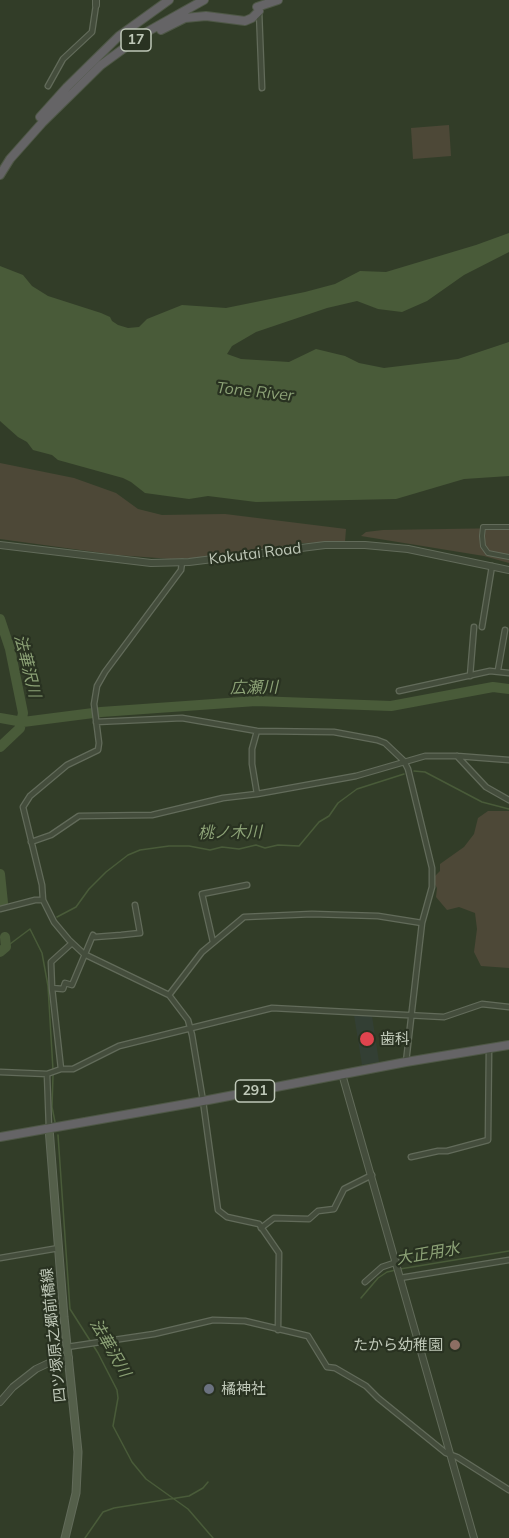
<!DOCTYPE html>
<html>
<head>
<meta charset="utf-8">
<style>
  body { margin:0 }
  canvas { display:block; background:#323d28 }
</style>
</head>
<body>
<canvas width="509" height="1538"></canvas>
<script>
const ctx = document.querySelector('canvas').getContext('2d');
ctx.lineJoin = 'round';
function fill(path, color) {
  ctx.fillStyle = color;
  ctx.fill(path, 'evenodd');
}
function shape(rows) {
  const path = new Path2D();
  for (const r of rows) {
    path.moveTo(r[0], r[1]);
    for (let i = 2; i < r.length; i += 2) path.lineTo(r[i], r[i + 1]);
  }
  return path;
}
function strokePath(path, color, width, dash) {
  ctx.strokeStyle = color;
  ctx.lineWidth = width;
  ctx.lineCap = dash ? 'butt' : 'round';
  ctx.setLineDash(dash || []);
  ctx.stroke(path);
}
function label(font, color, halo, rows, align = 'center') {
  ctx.font = font + ' Mulish,"Noto Sans JP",sans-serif';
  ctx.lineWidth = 4.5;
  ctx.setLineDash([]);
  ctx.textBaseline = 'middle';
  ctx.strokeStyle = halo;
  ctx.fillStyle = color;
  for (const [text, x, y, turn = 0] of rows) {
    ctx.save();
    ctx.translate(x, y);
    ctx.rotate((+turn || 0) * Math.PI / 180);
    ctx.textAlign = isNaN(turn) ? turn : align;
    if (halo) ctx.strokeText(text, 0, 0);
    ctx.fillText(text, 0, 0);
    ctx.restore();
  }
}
fill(shape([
  [354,1015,372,1016,379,1062,362,1065]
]), '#333f34');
fill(shape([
  [449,125,451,156,413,159,411,128],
  [0,463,74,478,116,493,138,509,162,515,225,514,346,529,345,542,304,543,194,558,171,559,117,555,0,539],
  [509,528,509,563,484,556,361,536,366,532,383,530],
  [488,811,509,811,509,968,481,966,474,952,477,929,475,913,459,907,447,910,436,897,437,888,432,879,440,871,440,864,464,847,474,834,478,818]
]), '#4d4837');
fill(shape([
  [509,233,509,252,464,275,427,301,402,312,378,309,357,301,327,308,256,332,232,346,227,354,241,359,289,362,316,349,345,356,359,363,384,368,458,359,509,342,509,476,464,479,396,499,256,502,208,496,189,499,145,493,131,482,123,478,58,460,52,455,33,450,27,442,18,437,0,421,0,266,23,275,32,286,48,296,101,313,110,317,112,321,118,325,128,328,139,327,147,319,182,305,226,308,305,292,335,284,360,271,386,272,476,245]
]), '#495b39');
strokePath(shape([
  [414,771,425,772,482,802,509,809],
  [57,917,76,907,89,889,106,872,128,855,140,850,169,846,189,846,210,850,222,847,239,849,256,845,265,848,278,845,299,846,319,822,329,816,338,803,357,789,404,774],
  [6,947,30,929,42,953,48,986,53,1070],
  [53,1075,52,1107,55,1122],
  [58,1135,70,1309,98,1353,117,1390,118,1398,113,1426,132,1462,146,1479,188,1509,213,1538],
  [400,1269,509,1251],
  [361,1298,378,1278,387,1272,396,1270],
  [85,1538,103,1512,114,1508,189,1496,203,1488,208,1482]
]), '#495b39', 1.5);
strokePath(shape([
  [0,619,10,649,23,713,20,728,0,747],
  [0,718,23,722,101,712,256,701,391,706,493,687,509,689],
  [0,874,3,903],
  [0,952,6,947,5,937]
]), '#495b39', 10);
const pedestrian = shape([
  [509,527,483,527,482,536,483,546,488,553,509,557]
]);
const minor = shape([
  [259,11,262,88],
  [48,86,63,59,92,32,96,5],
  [182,562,181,570,178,574,105,672,97,686,94,704,99,743,98,750,67,765,30,796,23,807,42,885,43,900,54,922,69,940,84,954,169,995,188,1020,192,1035,203,1101,218,1210,227,1217,259,1224,279,1253,278,1330],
  [482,627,492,566],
  [498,670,505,630],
  [470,676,474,627],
  [399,691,490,671,509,673],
  [96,722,182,718,257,731,334,732,377,740,385,743,404,761,408,769,432,868,432,887,422,923],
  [257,731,252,749,252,764,257,794],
  [457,756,486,787,509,800],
  [31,842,51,835,79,816,152,815,223,798,257,794,356,776,425,756,457,756,509,760],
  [0,909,35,900,43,900],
  [213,942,202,894,247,885],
  [52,988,51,962,72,943],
  [169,995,202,952,244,917,312,914,378,916,422,923,406,1062],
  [61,1069,52,988,63,989,65,983,72,985,93,935,95,937,121,935,140,933,135,905],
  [0,1072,47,1074,61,1069,73,1069,119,1046,272,1008,444,1017,482,1004,509,1007],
  [47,1074,49,1128],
  [411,1157,438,1151,447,1151,488,1140,489,1049],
  [261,1228,274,1218,309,1219,318,1211,334,1209,344,1189,372,1175],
  [0,1258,59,1248],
  [400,1278,509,1260],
  [365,1282,382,1267,397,1262],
  [67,1347,154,1334,213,1320,245,1321,308,1336,327,1367,335,1368,366,1386,378,1398,446,1453,457,1457,509,1490]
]);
const tertiary = shape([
  [96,5,96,0],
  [0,545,151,563,189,562,325,545,365,545,408,549,509,570],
  [342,1074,474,1538],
  [0,1402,13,1387,36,1369,53,1361,69,1358]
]);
const secondary = shape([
  [49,1128,64,1317,78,1452,76,1493,65,1538]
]);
const trunk = shape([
  [257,7,278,0],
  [161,30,185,18,206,16,245,21,252,18,259,11],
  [40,117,67,87,119,36,169,0],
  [0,175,10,159,42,123,101,65,145,33,204,0],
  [0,1137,203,1101,406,1062,509,1045]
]);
strokePath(pedestrian, '#626b5a', 6);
strokePath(minor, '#626b5a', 7);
strokePath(tertiary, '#626b5a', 8);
strokePath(secondary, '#626b5a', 9);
strokePath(trunk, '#4f5847', 10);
strokePath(pedestrian, '#444d3c', 4);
strokePath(minor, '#444d3c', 4.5);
strokePath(tertiary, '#444d3c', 6);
strokePath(secondary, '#545f4a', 7);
strokePath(trunk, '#656466', 8);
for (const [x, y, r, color] of [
  [367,1039,8,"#e0444e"],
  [455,1345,6,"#8d6e63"],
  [209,1389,6,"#6b7280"]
]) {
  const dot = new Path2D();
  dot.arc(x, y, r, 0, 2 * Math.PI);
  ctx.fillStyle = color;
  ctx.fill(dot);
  strokePath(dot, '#293221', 2);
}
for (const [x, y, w] of [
  [136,40,30],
  [255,1091,39]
]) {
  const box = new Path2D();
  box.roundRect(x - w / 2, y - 11, w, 22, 4.5);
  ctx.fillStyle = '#293221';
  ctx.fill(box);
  strokePath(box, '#bfc8b8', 1.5);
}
label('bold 14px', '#bfc8b8', null, [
  ["17",136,40],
  ["291",255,1091]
]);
label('15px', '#bfc8b8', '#293221', [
  ["Kokutai Road",255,554,-7],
  ["四ツ塚原之郷前橋線",54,1335,-96]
]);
label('15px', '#bfc8b8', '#293221', [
  ["歯科",380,1039],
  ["たから幼稚園",443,1345,"right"],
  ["橘神社",221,1389]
], 'left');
label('italic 16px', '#8ca276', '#293221', [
  ["Tone River",255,392,6],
  ["法華沢川",27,666,76],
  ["広瀬川",254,688,-1],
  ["桃ノ木川",230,833,-1],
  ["大正用水",428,1254,-10],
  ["法華沢川",110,1348,60]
]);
</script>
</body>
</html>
